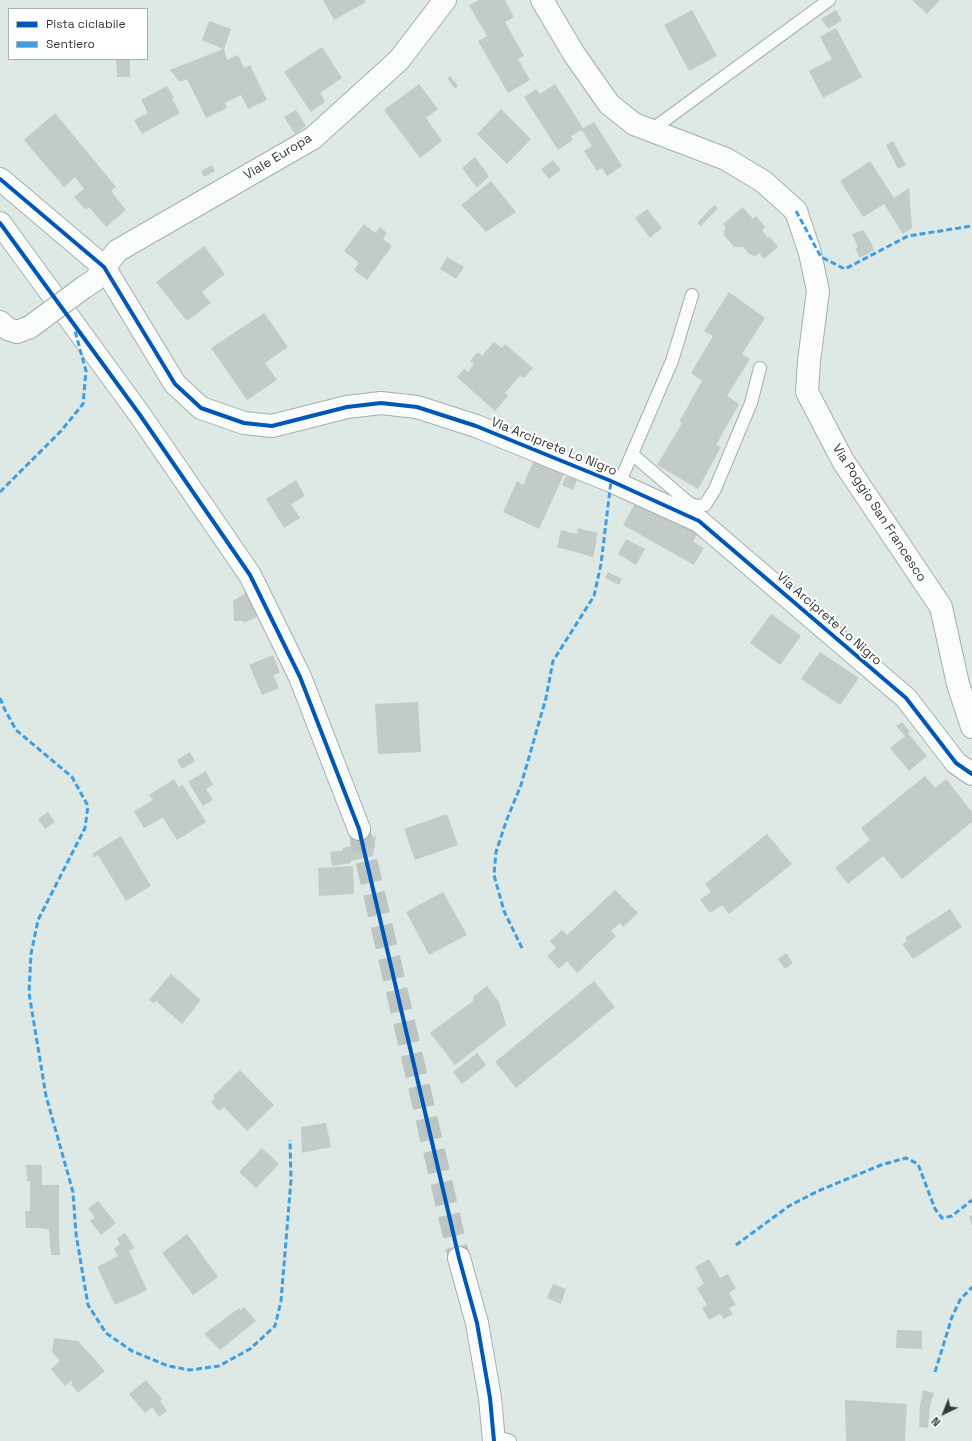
<!DOCTYPE html>
<html>
<head>
<meta charset="utf-8">
<style>
  body { margin:0 }
  #map { position:relative; width:972px; height:1441px; overflow:hidden; background:#dee8e5; font-family:"Space Grotesk",sans-serif }
  canvas { display:block }
  .legend { position:absolute; left:8px; top:8px; width:140px; height:52px; box-sizing:border-box; background:#fff; border:1px solid #adb0af; margin:0; padding:5px 7px; list-style:none; font-size:12px; color:#323937 }
  .legend li { display:flex; align-items:center; gap:8px; height:20px }
  .legend b { width:20px; border:1px solid #adb0af }
  .north { position:absolute; left:924px; top:1393px; width:40px; height:40px; -webkit-text-stroke:3px #fff; paint-order:stroke; rotate:223deg; font-size:11px; font-weight:700; line-height:16px; text-align:center; color:#323937 }
  .north::after { content:''; display:block; margin:auto; width:14px; height:18px; background:#323937; clip-path:polygon(50% 0,100% 100%,50% 72%,0 100%) }
</style>
</head>
<body>
<div id="map">
<canvas width="972" height="1441"></canvas>
<ul class="legend">
<li><b style="height:5px;background:#0057b8"></b>Pista ciclabile</li>
<li><b style="height:5px;background:#3e9ee2"></b>Sentiero</li>
</ul>
<div class="north">N</div>
</div>
<script>
const ctx = document.querySelector('canvas').getContext('2d');
ctx.lineJoin = 'round';
function fill(path, color) {
  ctx.fillStyle = color;
  ctx.fill(path, 'evenodd');
}
function shape(rows) {
  const path = new Path2D();
  for (const r of rows) {
    path.moveTo(r[0], r[1]);
    for (let i = 2; i < r.length; i += 2) path.lineTo(r[i], r[i + 1]);
  }
  return path;
}
function strokePath(path, color, width, dash) {
  ctx.strokeStyle = color;
  ctx.lineWidth = width;
  ctx.lineCap = dash ? 'butt' : 'round';
  ctx.setLineDash(dash || []);
  ctx.stroke(path);
}
function label(font, color, halo, rows, align = 'center') {
  ctx.font = font + ' "Space Grotesk",sans-serif';
  ctx.lineWidth = 4;
  ctx.setLineDash([]);
  ctx.textBaseline = 'middle';
  ctx.strokeStyle = halo;
  ctx.fillStyle = color;
  for (const [text, x, y, turn = 0] of rows) {
    ctx.save();
    ctx.translate(x, y);
    ctx.rotate((+turn || 0) * Math.PI / 180);
    ctx.textAlign = isNaN(turn) ? turn : align;
    if (halo) ctx.strokeText(text, 0, 0);
    ctx.fillText(text, 0, 0);
    ctx.restore();
  }
}
fill(shape([
  [323,0,364,0,366,2,334,20],
  [479,0,505,0,514,17,505,22,524,56,518,59,530,80,508,93,478,41,487,36,469,5],
  [912,0,940,0,927,14],
  [692,10,717,56,689,71,664,25],
  [836,10,842,20,828,29,821,19],
  [209,21,231,29,224,49,227,60,238,55,244,68,250,65,267,100,248,109,241,95,225,103,227,108,206,118,187,79,180,82,170,70,223,49,202,40],
  [836,28,862,77,823,98,809,71,832,59,820,37],
  [322,47,342,78,320,93,325,102,311,112,284,72],
  [116,59,130,59,130,77,117,77],
  [450,76,458,86,455,89,447,78],
  [419,84,438,109,426,118,442,141,420,158,384,110],
  [555,84,583,128,594,122,622,166,607,176,602,168,597,171,584,151,592,146,582,130,571,136,573,140,558,150,524,97,536,89,540,94],
  [167,86,174,98,172,99,180,113,142,134,134,120,148,113,141,100],
  [501,109,531,139,507,164,477,134],
  [296,110,306,126,295,134,284,117],
  [55,113,116,187,111,191,126,210,106,227,89,207,86,210,74,197,84,189,75,177,64,187,24,140],
  [893,141,906,165,898,169,886,145],
  [475,157,489,176,477,188,462,168],
  [553,160,561,170,549,179,541,169],
  [870,161,894,198,909,188,912,228,903,234,884,204,863,217,840,181],
  [212,165,215,171,204,177,201,171],
  [491,181,516,212,486,232,461,205],
  [714,205,718,208,701,226,697,223],
  [743,207,753,219,756,216,765,227,762,230,768,238,770,237,778,247,764,259,759,253,755,256,749,254,743,247,734,247,724,235,725,226,723,224],
  [647,209,662,228,650,238,635,218],
  [364,224,375,233,380,227,387,233,383,239,392,246,367,280,354,270,359,263,344,251],
  [863,230,871,242,874,250,860,258,855,248,858,247,852,234],
  [204,246,225,274,202,292,211,303,187,321,156,282],
  [447,257,464,267,456,279,440,269],
  [729,292,765,318,742,354,750,359,727,396,739,404,716,445,721,447,698,489,657,465,682,423,679,422,702,381,691,373,713,336,704,331],
  [264,313,288,347,265,363,277,380,247,400,211,348],
  [494,342,502,348,505,344,533,368,524,378,520,376,505,393,508,396,495,411,457,377,464,369,468,372,474,364,470,361,478,352,482,356],
  [534,460,564,474,539,529,503,512,517,481,523,485],
  [566,476,577,480,573,490,562,485],
  [296,480,305,496,291,504,300,518,284,528,266,499],
  [639,496,705,537,703,539,697,535,693,542,704,548,694,565,623,525],
  [578,528,597,533,596,539,597,540,593,557,557,547,561,530,577,534],
  [626,539,645,549,636,565,618,554],
  [608,572,622,579,619,585,605,578],
  [247,592,257,617,244,623,243,621,234,621,233,601],
  [771,614,801,636,780,665,750,643],
  [820,652,859,678,840,705,801,679],
  [273,655,280,673,273,675,279,688,262,695,249,665],
  [418,702,421,752,378,754,375,704],
  [902,722,910,732,908,733,927,756,909,771,890,748,905,736,896,726],
  [190,752,195,761,182,769,177,760],
  [206,771,213,785,206,789,213,800,203,806,188,782],
  [925,776,935,788,946,779,972,812,972,822,902,879,883,856,848,884,835,868,870,840,861,828],
  [174,779,179,787,183,785,206,822,177,840,163,818,144,828,134,811,153,800,149,795],
  [48,812,55,822,45,829,38,819],
  [447,814,458,845,415,860,404,829],
  [767,834,792,864,729,914,722,905,710,913,700,900,711,892,705,884],
  [121,836,151,886,126,901,98,855,94,858,92,854],
  [376,836,373,856,351,861,351,863,332,866,330,852,343,850,343,848,351,846,350,841],
  [353,866,354,894,319,896,318,868],
  [615,890,638,913,623,927,620,923,611,931,616,936,577,973,567,961,559,969,547,956,556,948,550,941,562,930,567,935],
  [443,892,467,935,429,955,406,912],
  [950,909,962,927,913,959,902,944,907,941,905,938],
  [786,953,793,963,785,969,778,959],
  [171,974,201,1000,182,1024,156,1001,154,1003,149,1000],
  [594,981,615,1007,516,1088,495,1062],
  [487,986,499,1002,506,1025,455,1065,430,1033,473,1001,473,997],
  [477,1053,486,1065,462,1084,453,1072],
  [240,1070,274,1105,247,1131,224,1107,219,1111,211,1102,215,1098,213,1096],
  [326,1123,331,1147,302,1153,301,1127],
  [262,1148,279,1164,256,1188,239,1172],
  [26,1165,42,1165,42,1185,59,1185,59,1232,60,1255,51,1255,49,1230,42,1228,26,1228,25,1211,30,1211,30,1181,27,1181],
  [98,1201,116,1223,101,1235,90,1221,95,1217,88,1209],
  [972,1215,972,1226,969,1217],
  [125,1233,135,1248,129,1251,147,1290,115,1305,97,1267,118,1256,114,1249,120,1244,117,1238],
  [187,1234,218,1277,193,1295,162,1253],
  [709,1259,720,1278,728,1274,736,1288,729,1293,736,1305,729,1308,733,1314,724,1319,720,1314,709,1320,702,1308,707,1305,697,1288,704,1284,695,1267],
  [553,1284,566,1289,561,1304,547,1298],
  [244,1307,256,1321,220,1350,204,1334,239,1308,240,1310],
  [897,1330,922,1331,922,1349,896,1348],
  [54,1338,78,1341,105,1371,78,1393,71,1384,73,1383,71,1381,65,1386,51,1369,60,1361,52,1352],
  [146,1380,162,1399,160,1401,167,1411,159,1417,152,1407,145,1413,129,1394],
  [923,1390,934,1393,930,1405,928,1428,919,1427,920,1405],
  [845,1400,907,1404,905,1441,846,1441]
]), '#c3cbc8');
strokePath(shape([
  [359,829,459,1258]
]), '#bcc5c2', 22, [22, 11]);
const service = shape([
  [650,131,829,0],
  [632,454,689,503,696,506,705,505,715,489,751,403,760,368],
  [619,484,672,361,692,295],
  [504,1439,510,1441]
]);
const minor = shape([
  [0,179,104,267,175,384,201,408,244,423,272,426,347,407,381,403,417,407,476,426,611,481,699,521,906,698,956,763,972,774],
  [0,223,140,415,250,575,300,677,359,829],
  [83,288,95,280,117,251,313,138,399,60,445,0],
  [0,322,8,329,17,332,30,327],
  [459,1258,477,1323,490,1398,494,1441]
]);
const tertiary = shape([
  [542,0,574,54,609,104,634,124,726,159,764,182,796,211,810,253,818,291,809,361,807,392,843,461,941,607,958,684,972,727]
]);
strokePath(service, '#a6aeab', 14);
strokePath(minor, '#a6aeab', 24);
strokePath(tertiary, '#a6aeab', 24);
strokePath(service, '#fafcfb', 12);
strokePath(minor, '#fafcfb', 22);
strokePath(tertiary, '#fafcfb', 22);
const minorBridge = shape([
  [30,327,83,288]
]);
strokePath(minorBridge, '#a6aeab', 24, []);
strokePath(minorBridge, '#fafcfb', 22);
strokePath(shape([
  [796,211,821,257,845,269,908,236,972,226],
  [0,492,61,431,83,404,86,371,75,331],
  [0,698,5,710,16,730,72,777,88,806,85,828,38,920,31,954,29,993,46,1096,73,1192,76,1234,88,1305,106,1333,132,1351,168,1366,190,1370,219,1366,250,1349,275,1326,281,1301,291,1180,290,1140],
  [522,948,504,911,494,875,496,852,507,819,521,785,546,698,553,661,594,596,601,564,611,481],
  [736,1245,789,1206,818,1191,881,1165,906,1158,918,1164,935,1209,942,1218,952,1216,972,1200],
  [935,1372,952,1317,960,1300,972,1287]
]), '#3e9ee2', 3, [6, 3]);
strokePath(shape([
  [0,179,104,267,175,384,201,408,244,423,272,426,347,407,381,403,417,407,476,426,611,481,699,521,906,698,956,763,972,774],
  [0,223,140,415,250,575,300,677,359,829,459,1258,477,1323,490,1398,494,1441]
]), '#0057b8', 4);
label('13px', '#323937', '#fff', [
  ["Viale Europa",278,157,-31],
  ["Via Arciprete Lo Nigro",554,447,22],
  ["Via Poggio San Francesco",879,513,57],
  ["Via Arciprete Lo Nigro",829,619,41]
]);
</script>
</body>
</html>
